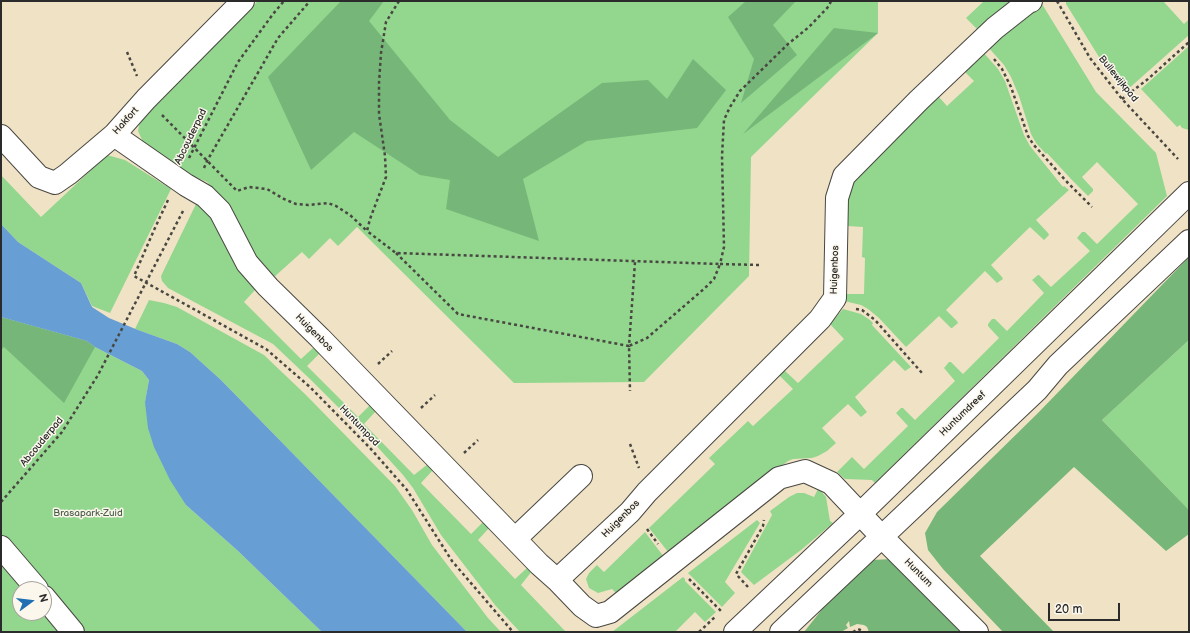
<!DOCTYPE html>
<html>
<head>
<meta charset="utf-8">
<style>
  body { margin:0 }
  #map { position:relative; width:1190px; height:633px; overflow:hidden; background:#f0e3c5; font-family:"Balsamiq Sans",sans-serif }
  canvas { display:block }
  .frame { position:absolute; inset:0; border:2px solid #2b2b2b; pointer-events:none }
  .north { position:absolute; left:12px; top:581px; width:40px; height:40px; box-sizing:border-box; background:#fbf7ec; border:1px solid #a8a59f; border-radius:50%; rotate:75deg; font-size:11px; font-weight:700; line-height:16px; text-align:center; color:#2b2b2b }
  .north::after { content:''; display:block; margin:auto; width:14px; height:18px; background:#1f6fb2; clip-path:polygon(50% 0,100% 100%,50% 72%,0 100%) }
  .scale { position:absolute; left:1048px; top:603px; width:72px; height:18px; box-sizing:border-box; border:2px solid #2b2b2b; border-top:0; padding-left:5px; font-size:12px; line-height:14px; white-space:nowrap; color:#2b2b2b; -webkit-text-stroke:3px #fbf7ec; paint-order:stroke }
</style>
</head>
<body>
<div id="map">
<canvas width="1190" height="633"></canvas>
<div class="frame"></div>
<div class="north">N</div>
<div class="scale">20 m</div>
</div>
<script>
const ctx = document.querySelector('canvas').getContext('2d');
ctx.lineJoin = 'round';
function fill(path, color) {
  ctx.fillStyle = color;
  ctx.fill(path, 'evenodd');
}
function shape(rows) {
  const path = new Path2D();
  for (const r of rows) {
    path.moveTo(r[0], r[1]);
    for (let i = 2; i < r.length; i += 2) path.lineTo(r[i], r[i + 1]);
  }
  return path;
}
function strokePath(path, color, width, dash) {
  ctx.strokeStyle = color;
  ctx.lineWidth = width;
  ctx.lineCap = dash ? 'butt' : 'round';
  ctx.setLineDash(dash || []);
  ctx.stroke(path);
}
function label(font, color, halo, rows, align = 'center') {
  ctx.font = font + ' "Balsamiq Sans",sans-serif';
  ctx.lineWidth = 3;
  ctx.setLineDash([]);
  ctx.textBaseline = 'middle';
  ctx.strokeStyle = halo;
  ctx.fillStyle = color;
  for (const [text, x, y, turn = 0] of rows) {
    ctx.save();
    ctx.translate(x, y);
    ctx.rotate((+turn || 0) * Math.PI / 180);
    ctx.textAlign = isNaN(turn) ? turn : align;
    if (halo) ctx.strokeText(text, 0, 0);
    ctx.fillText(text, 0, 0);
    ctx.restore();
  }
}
fill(shape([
  [258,1,878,1,878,33,751,157,749,276,644,382,514,383,357,227,338,246,330,238,309,259,302,252,273,278,255,257,238,222,226,203,207,182,191,175,144,144,138,131,141,114],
  [984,1,1012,1,980,32,966,18],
  [1066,1,1163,1,1184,24,1189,19,1189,35,1126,91,1113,77,1104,65,1066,4],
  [1042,4,1096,92,1156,153,1167,196,875,483,872,480,845,479,837,472,852,457,864,469,908,426,896,413,901,408,903,408,915,420,955,381,944,368,949,362,951,362,963,374,999,338,988,326,988,324,992,319,995,319,1007,331,1044,293,1033,281,1032,280,1038,275,1039,275,1051,287,1090,251,1077,238,1082,232,1085,232,1097,244,1138,204,1097,162,1082,177,1093,189,1093,191,1088,196,1071,179,1047,153,1046,154,1036,143,1031,134,1019,96,1011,77,1004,65,988,47,1032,8],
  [1189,46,1189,130,1182,128,1180,125,1177,127,1141,89],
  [983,52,998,69,1005,81,1024,135,1030,146,1063,187,1064,186,1069,190,1036,220,1048,233,1049,235,1044,240,1030,227,991,265,1002,277,1003,279,997,283,985,271,946,310,957,321,958,323,952,328,951,328,939,316,906,347,879,318,868,309,861,305,844,301,846,294,864,294,865,258,862,257,863,227,847,226,847,196,850,184,938,96,947,106,974,81,964,71],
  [107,155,125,160,171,189,110,313,92,306,81,283,18,242,1,224,1,175,41,217],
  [196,204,198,204,211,217,256,289,244,302,301,359,313,348,315,348,319,352,319,354,307,366,358,417,369,406,370,406,376,411,364,424,414,475,428,464,433,470,421,483,471,534,483,522,485,522,489,528,478,540,515,579,527,568,528,567,532,571,521,585,566,632,520,632,495,605,441,535,413,488,403,475,373,442,311,380,273,344,168,288,162,281,161,276],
  [149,300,164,303,177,307,264,355,306,395,395,486,412,510,432,545,488,618,501,632,467,632,221,380,190,352,177,344,135,329],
  [843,309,861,314,870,320,873,323,872,325,911,367,905,371,894,360,855,397,867,412,861,417,848,404,822,428,836,443,827,451,818,456,812,458,793,459,788,461,669,553,649,528,715,464,709,458,748,421,753,426,793,389,779,375,784,370,798,383,844,339,830,324],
  [1,317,87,341,95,347,142,371,149,380,145,402,186,505,237,550,322,632,1,632],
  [20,589,44,589,44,613,20,613],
  [1189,340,1189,510,1102,420],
  [818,489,821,491,826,497,830,521,833,523,801,550,754,585,741,572,772,515,770,511,789,497,797,493,804,493,814,497],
  [757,520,760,523,725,582,735,593,722,607,688,573],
  [645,532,664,557,616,593,612,589,598,593,589,588,586,579,589,573,597,565,604,572],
  [683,577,685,579,685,581,716,612,705,622,695,612,675,632,612,632]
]), '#93d68e');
fill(shape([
  [341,1,384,1,369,21,450,120,498,157,602,83,648,80,667,99,693,59,726,90,697,128,587,141,523,179,539,241,446,209,450,180,420,175,354,132,311,170,268,77],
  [746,1,796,1,773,25,797,55,741,103,754,59,728,17],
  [834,28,878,33,743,134],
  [1189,257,1189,340,1102,420,1189,510,1189,534,1166,551,1074,467,980,556,1054,632,1003,632,943,569,928,550,925,533,937,512,1038,413],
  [1,317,87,341,95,347,64,403,4,347,1,350],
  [893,559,965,632,869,632,867,627,864,625,857,624,850,627,849,621,846,625,848,628,841,632,804,632,850,574,871,560]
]), '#76b779');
fill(shape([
  [1,224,18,242,81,283,92,307,109,318,138,330,177,344,190,352,221,380,467,632,322,632,237,550,186,505,170,480,154,447,148,428,145,402,149,380,142,371,95,347,87,341,1,317]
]), '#679ed4');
const minor = shape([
  [114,135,186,185,205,196,220,211,247,263,268,287,320,338,539,564,557,580,582,606,596,616,610,612,779,478,805,471,831,483,882,537,977,632],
  [1,136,39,177,55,183,68,174,114,135,146,99,243,1],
  [515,539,581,476],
  [1,547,37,589],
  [557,580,630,512,647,492,820,319,835,298,837,198,844,176,919,100,995,28,1028,2,1031,1],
  [44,597,73,632],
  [735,632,860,514,1189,193],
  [781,632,1037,390,1058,365,1189,241]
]);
strokePath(minor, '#494742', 24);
strokePath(shape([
  [399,1,386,22,381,53,379,83,379,114,385,156,386,177,370,219,367,231,396,253,720,264,714,279,705,288,647,338,629,346,630,391],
  [1057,1,1090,58,1122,99,1178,159],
  [127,52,137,76],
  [994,59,1002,69,1011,87,1028,136,1033,144,1067,182,1092,207],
  [1122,99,1148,79,1189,42],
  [162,115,237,191,249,187,267,189,284,199,296,204,308,205,328,203,336,206,350,215,367,231],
  [189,158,238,62,273,14,284,1],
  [204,168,207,161,278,38,310,1],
  [168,200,154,230,134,276,266,349,310,387,370,448,407,490,452,561,513,632],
  [396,253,458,314,629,346,635,262],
  [759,265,720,264,724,247,722,156,724,120,730,107,740,91,788,44,809,27,829,6,831,1],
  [856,309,862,310,875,320,922,373],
  [378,364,392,351],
  [421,408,435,395],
  [630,444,639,468],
  [464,453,478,440],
  [1,502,62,432,98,375,183,211],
  [647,529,658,544],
  [689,579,721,611],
  [748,587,736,574,763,526,764,520],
  [699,632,716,616],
  [853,632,858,629,863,631,863,632]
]), '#494742', 2.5, [3, 3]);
strokePath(minor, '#fff', 22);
label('10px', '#2b2b2b', '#fbf7ec', [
  ["Bullewijkpad",1118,79,51],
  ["Hakfort",126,121,-48],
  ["Abcouderpad",191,137,-64],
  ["Huigenbos",835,270,-88],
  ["Huigenbos",314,333,45],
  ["Huntumdreef",963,414,-44],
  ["Huntumpad",359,426,46],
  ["Abcouderpad",42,442,-50],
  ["Huigenbos",621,519,-45],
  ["Huntum",918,573,45]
]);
label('10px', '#4a5e49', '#fbf7ec', [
  ["Brasapark-Zuid",88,513]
]);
</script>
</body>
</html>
